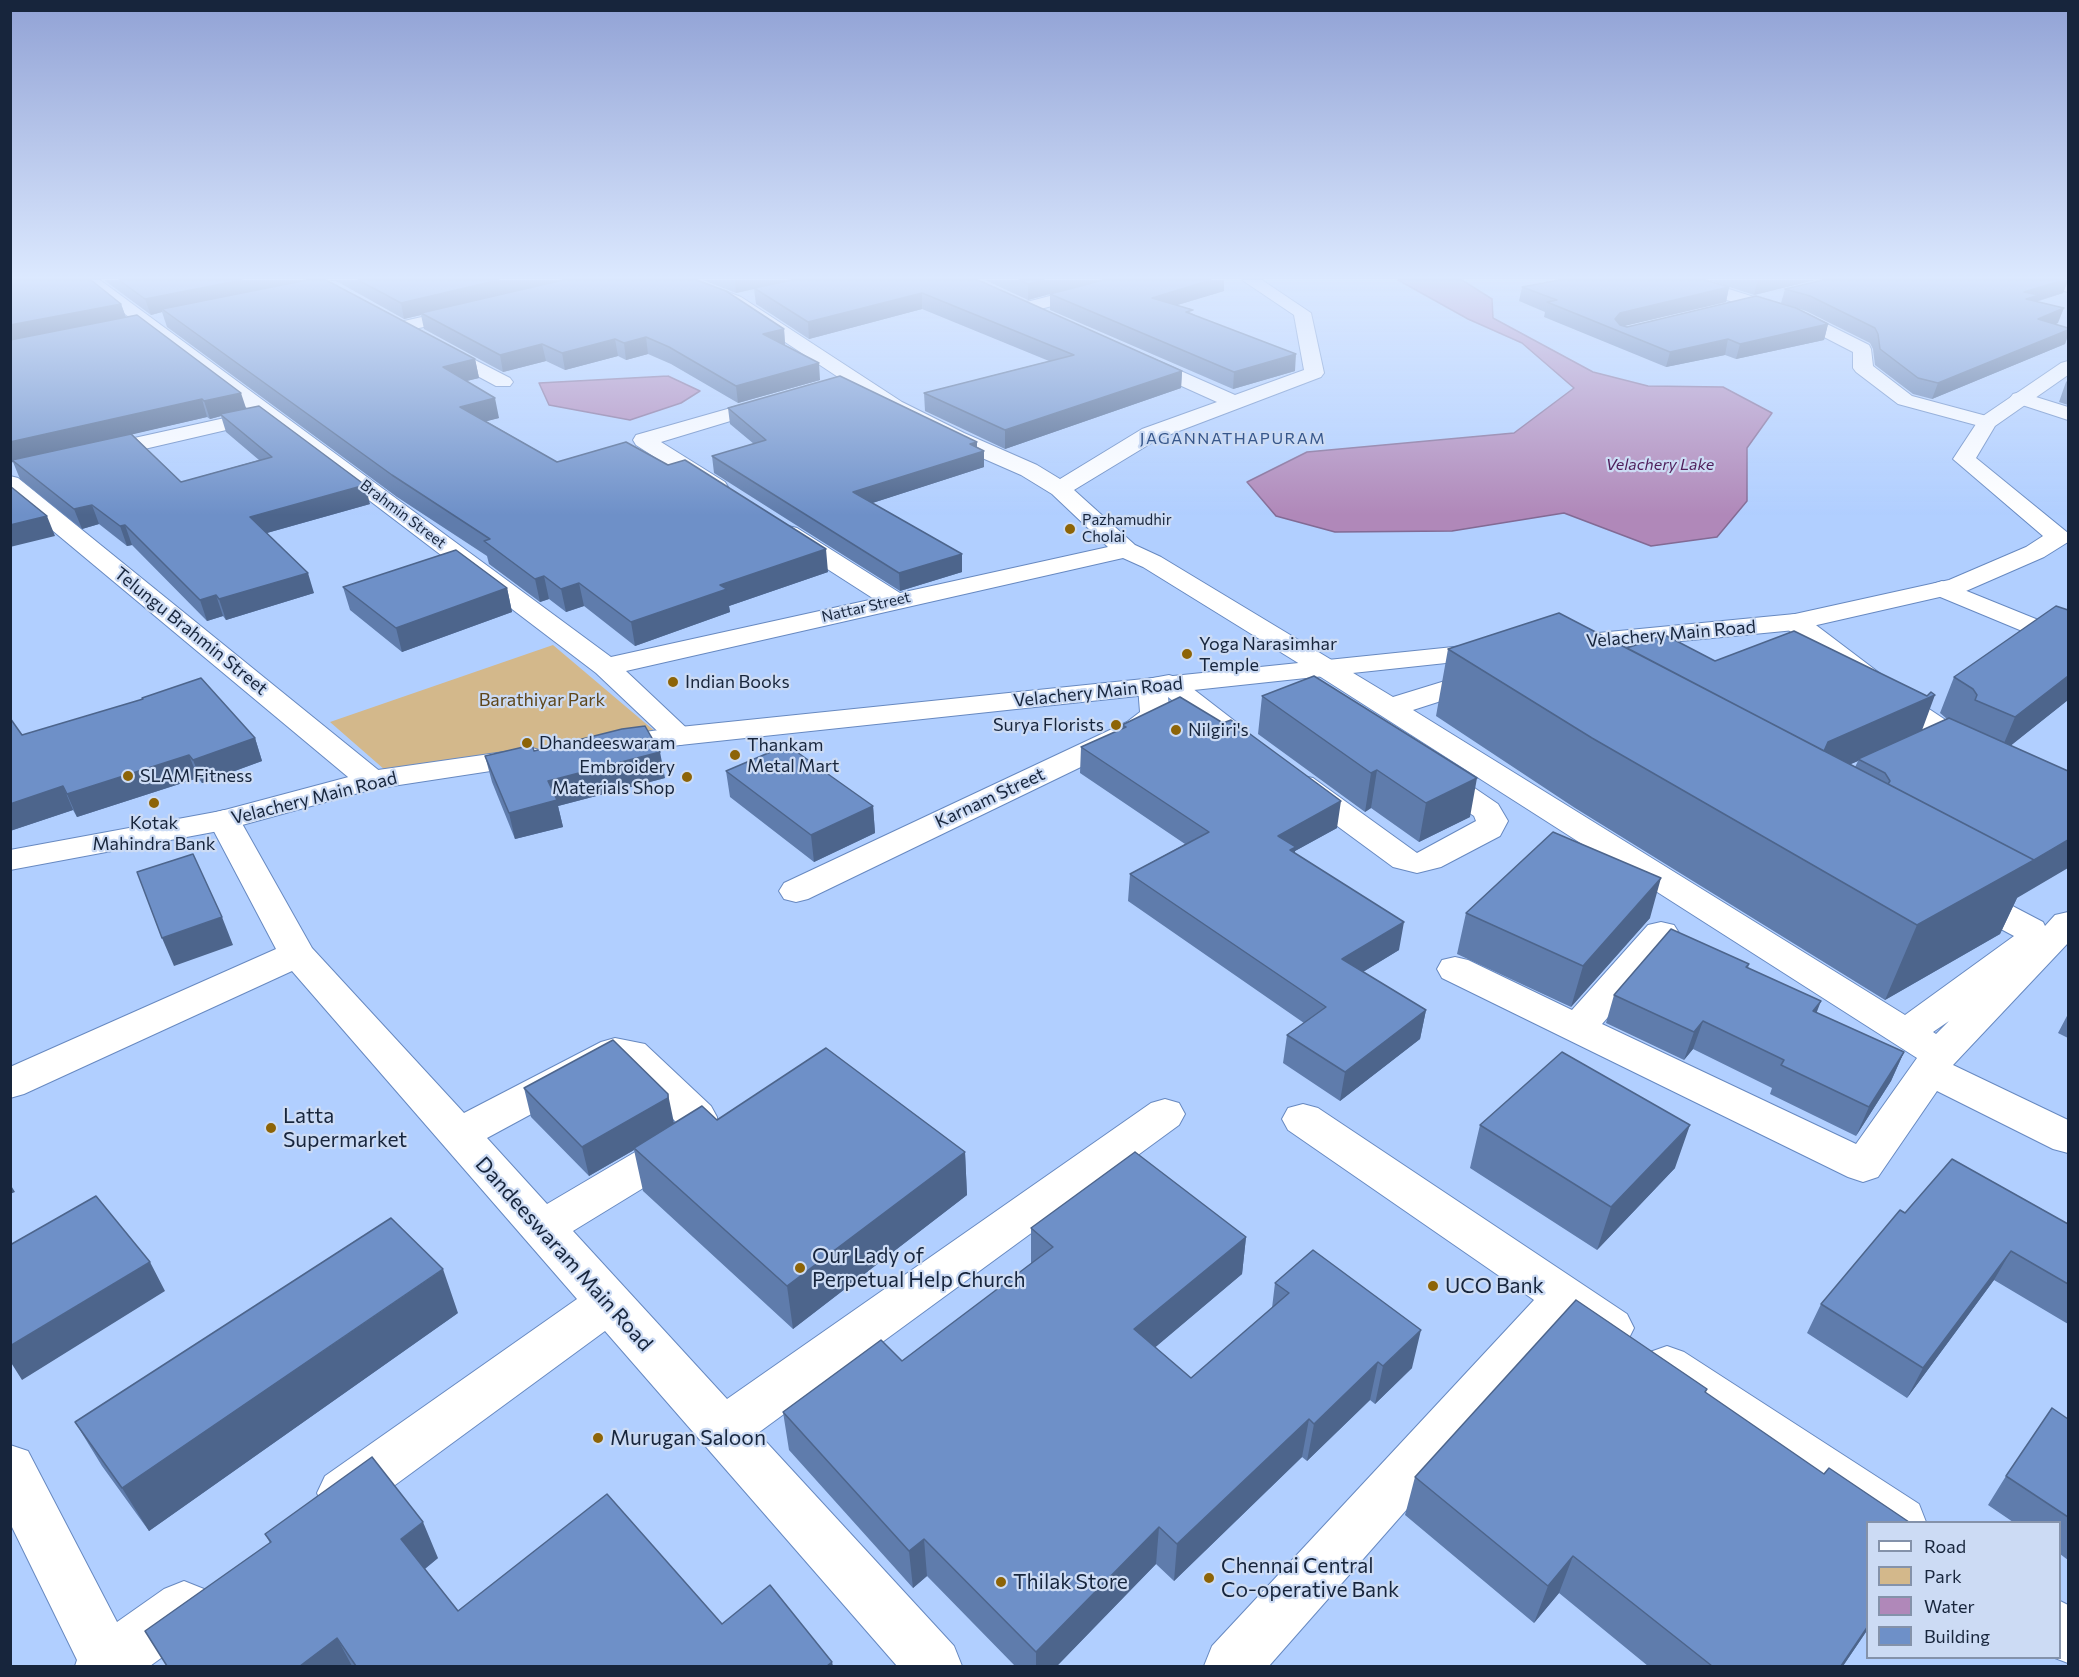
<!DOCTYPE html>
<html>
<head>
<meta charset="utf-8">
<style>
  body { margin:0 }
  #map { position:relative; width:2079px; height:1677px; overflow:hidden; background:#b1cfff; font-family:Commissioner,sans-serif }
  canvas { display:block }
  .frame { position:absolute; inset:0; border:12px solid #17253c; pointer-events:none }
  .legend { position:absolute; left:1866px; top:1521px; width:195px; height:138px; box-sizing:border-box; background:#ccdbf4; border:2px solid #8492aa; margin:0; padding:8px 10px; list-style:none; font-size:18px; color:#17253c }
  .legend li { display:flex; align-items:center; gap:12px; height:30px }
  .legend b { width:30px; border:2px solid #8492aa }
</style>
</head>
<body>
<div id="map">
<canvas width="2079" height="1677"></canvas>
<div class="frame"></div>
<ul class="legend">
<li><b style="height:8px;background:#fff"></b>Road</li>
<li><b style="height:16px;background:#d3b88b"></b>Park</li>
<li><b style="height:16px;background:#b088b9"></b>Water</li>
<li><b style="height:16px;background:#6e90c8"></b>Building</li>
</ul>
</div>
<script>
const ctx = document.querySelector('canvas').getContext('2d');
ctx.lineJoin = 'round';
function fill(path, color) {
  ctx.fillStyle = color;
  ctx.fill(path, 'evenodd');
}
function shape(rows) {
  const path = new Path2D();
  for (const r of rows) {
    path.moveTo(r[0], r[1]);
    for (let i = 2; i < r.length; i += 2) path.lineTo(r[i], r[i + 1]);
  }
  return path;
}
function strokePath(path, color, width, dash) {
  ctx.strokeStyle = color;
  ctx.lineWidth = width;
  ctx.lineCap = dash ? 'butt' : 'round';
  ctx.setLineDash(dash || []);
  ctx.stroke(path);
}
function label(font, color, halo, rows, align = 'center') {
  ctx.font = font + ' Commissioner,sans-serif';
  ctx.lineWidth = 4.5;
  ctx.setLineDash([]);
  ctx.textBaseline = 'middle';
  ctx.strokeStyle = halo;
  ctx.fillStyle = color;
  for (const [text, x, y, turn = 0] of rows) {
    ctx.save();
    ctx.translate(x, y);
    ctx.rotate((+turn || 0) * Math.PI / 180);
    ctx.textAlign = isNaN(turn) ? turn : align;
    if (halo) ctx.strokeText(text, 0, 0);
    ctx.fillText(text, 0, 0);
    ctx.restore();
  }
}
fill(shape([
  [553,645,657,733,385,770,330,722]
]), '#d3b88b');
const water = shape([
  [1398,280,1462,280,1492,299,1493,318,1593,372,1648,386,1723,387,1772,413,1747,448,1747,501,1717,537,1651,546,1564,513,1452,531,1335,532,1276,516,1247,482,1307,452,1514,433,1574,388,1522,343,1468,319,1398,280],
  [668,376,700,391,681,403,630,420,549,405,539,383,668,376]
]);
fill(water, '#b088b9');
strokePath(water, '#826a94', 1.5);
const minor = shape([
  [81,280,100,280,611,657,874,599,779,538,776,533,779,528,788,526,797,528,900,593,1108,547,1052,494,1021,475,948,443,888,410,729,305,675,284,673,280,696,280,741,297,902,402,964,433,1037,465,1060,479,1142,429,1217,402,1135,365,1132,361,1135,357,1149,357,1235,395,1304,370,1294,315,1242,280,1262,280,1311,313,1324,373,1321,377,1158,439,1074,490,1135,545,1161,557,1393,697,1484,669,1494,672,1498,678,1494,684,1413,710,1905,1015,2014,936,1956,905,1951,897,1956,889,1968,886,1980,889,2043,922,2045,926,2055,915,2068,912,2068,943,1953,1065,2068,1120,2068,1153,2053,1149,1937,1091,1878,1177,1863,1182,1848,1177,1442,978,1437,969,1442,960,1455,957,1468,960,1572,1010,1648,925,1661,922,1674,925,1679,933,1674,941,1602,1024,1856,1144,1917,1058,1316,674,1143,567,1123,558,626,671,695,736,691,742,680,745,669,742,596,673,265,421,97,460,89,458,86,453,89,448,252,412,81,280],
  [1949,1021,1936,1034,1933,1032,1949,1021],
  [1111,280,1139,280,1137,284,1025,313,1019,312,1016,308,1019,304,1111,280],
  [1674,280,1700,280,1805,313,1869,345,1871,349,1873,366,1912,396,1994,418,1997,422,1994,426,1987,428,1898,404,1856,372,1853,368,1853,352,1793,321,1676,284,1674,280],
  [2035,280,2068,282,2068,292,2037,284,2035,280],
  [467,307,473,308,476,312,473,316,401,332,395,331,392,327,395,323,467,307],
  [438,341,510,378,513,382,510,386,496,386,431,351,429,347,431,343,438,341],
  [2020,392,2068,407,2068,420,2013,402,2010,398,2013,394,2020,392],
  [773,396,780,398,783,402,780,406,661,442,725,482,728,487,725,492,717,494,709,492,636,445,633,440,636,435,773,396],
  [10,476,18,478,382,773,387,780,382,787,371,789,360,787,10,495,10,476],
  [1942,581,2068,632,2068,650,1933,594,1929,589,1933,584,1942,581],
  [1795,614,1804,616,1911,697,1956,727,1960,733,1956,739,1945,742,1934,739,1891,709,1786,628,1782,622,1786,616,1795,614],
  [1169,675,1179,678,1245,729,1249,735,1245,741,1234,744,1223,741,1168,697,1170,715,1149,734,808,899,796,902,784,899,779,891,784,883,1127,722,1140,712,1138,686,1142,680,1169,675],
  [1437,768,1448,770,1498,804,1508,821,1500,836,1441,867,1417,873,1393,867,1291,792,1286,785,1291,778,1302,776,1313,778,1417,853,1476,821,1474,816,1426,784,1421,777,1426,770,1437,768],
  [224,810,235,813,240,820,312,948,464,1113,601,1042,615,1038,645,1044,711,1106,717,1117,718,1131,707,1149,573,1231,727,1399,1151,1103,1165,1099,1179,1103,1185,1114,1179,1125,758,1433,954,1646,962,1666,897,1666,605,1331,361,1510,343,1517,325,1510,317,1493,325,1476,577,1299,292,971,24,1094,10,1098,10,1067,276,949,208,820,213,813,224,810],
  [620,1066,676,1122,676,1128,547,1204,487,1138,620,1066],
  [1303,1104,1318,1108,1627,1314,1634,1328,1627,1342,1610,1348,1593,1342,1569,1325,1269,1666,1204,1666,1212,1646,1534,1300,1288,1130,1282,1119,1288,1108,1303,1104],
  [1667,1346,1684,1352,1919,1504,1926,1522,1868,1522,1868,1530,1650,1382,1643,1367,1650,1352,1667,1346],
  [10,1445,28,1451,117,1622,164,1589,184,1581,204,1589,212,1608,204,1627,150,1666,75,1666,77,1660,10,1523,10,1445],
  [2060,1601,2068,1605,2068,1663,2055,1658,2060,1658,2060,1601]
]);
const major = shape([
  [2068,361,2068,375,1995,426,1976,458,2068,533,2068,542,2044,557,1966,591,1795,630,1567,652,1557,650,1553,644,1557,638,1567,636,1795,614,1949,580,2026,547,2043,536,1953,459,1980,418,2061,363,2068,361],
  [1492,643,1502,645,1506,651,1502,657,680,745,610,755,599,752,595,746,599,740,610,737,680,727,1492,643],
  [532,748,543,751,547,757,543,763,373,789,224,830,10,870,10,850,221,811,371,771,532,748]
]);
strokePath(minor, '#6789c1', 2);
strokePath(major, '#6789c1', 2);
fill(minor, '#fff');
fill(major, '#fff');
fill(shape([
  [10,280,121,304,126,318,370,504,267,533,314,593,226,620,223,616,207,621,132,545,127,546,99,524,82,529,20,479,13,462,10,463],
  [221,416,226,432,259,460,181,482,132,434,207,417,210,419],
  [104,280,326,280,475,359,479,378,466,381,499,418,486,421,557,462,828,572,729,606,730,612,635,646,584,606,566,612,549,599,540,602,489,564,487,556,397,497,167,327,162,312,151,315],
  [327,280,696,280,784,329,785,345,820,380,738,403,671,364,648,354,626,360,618,356,565,370,546,361,503,372,424,329,421,315,404,319,338,282],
  [703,280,978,280,1182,371,1181,388,1005,449,925,411,924,393,1049,361,922,309,809,339,756,304,754,289,736,293],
  [985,280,1102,280,1224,291,1177,305,1295,371,1233,389,1050,310,1050,294,1028,300],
  [1708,280,1815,280,1754,295],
  [1823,280,2068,280,2063,293,2036,302,2058,323,2055,324,2068,328,2068,335,2065,344,1932,399,1913,394,1875,365,1873,349,1870,343,1806,311,1781,303,1785,289],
  [1522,287,1729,287,1726,302,1623,326,1627,327,1828,324,1824,340,1736,359,1725,355,1666,367,1544,317,1545,312,1519,301],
  [2068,380,2068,405,2059,402,2066,382],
  [728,408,977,442,977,447,984,451,984,467,872,503,962,572,900,591,714,473,712,456,754,444,730,424],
  [343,587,507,588,512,612,402,652,350,610],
  [2068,610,2068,700,2011,745,2017,898,2000,934,1885,1000,1575,808,1436,716,1448,649,1627,648,1715,661,1922,730,1947,719,1940,713,1954,677],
  [1858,761,1855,767,1850,764],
  [1262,696,1470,817,1419,842,1371,808,1365,812,1258,734],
  [10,718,22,735,255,738,262,761,202,783,198,778,77,817,73,810,10,831],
  [1122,725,1337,828,1295,851,1295,853,1399,950,1363,972,1426,1010,1420,1039,1340,1101,1283,1063,1287,1035,1304,1023,1128,901,1130,874,1185,844,1080,773,1081,747,1122,729],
  [534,751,665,778,558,806,563,827,515,839,492,782,485,756],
  [726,771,873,806,875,833,814,862,730,797],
  [1466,913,1650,918,1571,1007,1457,954],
  [1749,964,1748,968,1816,1013,1904,1052,1891,1081,1856,1136,1770,1094,1772,1088,1693,1049,1684,1060,1606,1023,1614,995],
  [2068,1014,2068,1038,2058,1033],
  [524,1088,674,1123,717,1120,965,1152,967,1195,793,1329,643,1191,634,1150,589,1176,531,1117],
  [1480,1125,1675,1168,1597,1250,1470,1168],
  [1905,1213,2068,1224,2068,1324,1994,1280,1907,1398,1807,1333,1821,1304],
  [1031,1228,1246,1237,1242,1274,1155,1347,1191,1378,1272,1308,1275,1283,1412,1368,1375,1404,1370,1400,1307,1461,1302,1457,1174,1581,1156,1564,1057,1666,1015,1666,927,1576,913,1588,789,1450,783,1412,902,1361,1031,1264],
  [458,1313,149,1531,102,1466,75,1422],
  [1705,1392,1868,1522,1868,1629,1843,1666,1648,1666,1559,1593,1534,1623,1405,1515,1415,1477],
  [2068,1419,2068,1560,2060,1554,2060,1522,2013,1522,1988,1505,2006,1476],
  [265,1534,438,1558,425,1569,458,1611,722,1624,833,1666,167,1666,270,1543]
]), '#5f7cac');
fill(shape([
  [242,280,324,280,162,309,162,312,151,315,145,299],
  [499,280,566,280,421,313,421,315,404,319,401,303],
  [735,280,794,280,736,293],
  [1044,280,1102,280,1028,300,1028,284],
  [1211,280,1224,280,1224,291,1151,313,1152,298],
  [1758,280,1815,280,1754,295],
  [2064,280,2068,280,2063,293,2037,301,2033,310,2024,292],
  [1729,287,1726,302,1616,328,1615,319,1620,313],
  [922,293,922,309,809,339,808,322],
  [121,304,127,320,10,343,10,325],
  [2064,308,2058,323,2032,334,2038,319],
  [1828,324,1824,340,1736,359,1740,344],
  [784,329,785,345,765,350,763,334],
  [2068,330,2068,335,2065,344,1932,399,1938,383],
  [646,337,648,354,626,360,624,343],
  [615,339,618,356,565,370,562,353],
  [1728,339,1725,355,1666,367,1670,352],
  [542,344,546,361,503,372,500,355],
  [1296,354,1295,371,1233,389,1234,372],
  [475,359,479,378,447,386,443,367],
  [819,363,820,380,738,403,736,386],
  [1182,371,1181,388,1005,449,1005,430],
  [241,393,247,411,220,414,221,416,210,419,204,401],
  [495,398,499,418,465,427,460,407],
  [202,399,207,417,14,462,12,460,13,462,10,463,10,442],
  [977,442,977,453,984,451,984,467,854,509,853,492],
  [365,485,370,504,256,536,250,517],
  [92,505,99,524,82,529,74,509],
  [47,516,55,536,10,547,10,525],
  [125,525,132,545,127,546,120,526],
  [826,549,828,572,729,606,730,612,635,646,631,622,720,585],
  [962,554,962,572,900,591,899,573],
  [308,573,314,593,226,620,219,599],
  [544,576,549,599,540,602,535,579],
  [579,583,584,606,566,612,561,589],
  [507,588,512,612,402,652,396,628],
  [216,595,223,616,207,621,200,600],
  [2068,676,2068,700,1999,755,2015,717],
  [1935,695,1921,733,1858,759,1858,761,1815,780,1821,755,1828,742],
  [255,738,262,761,202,783,193,760],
  [660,752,665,778,558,806,563,827,515,839,509,813,548,781],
  [189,755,198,778,77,817,67,794],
  [1377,770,1371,808,1365,812,1371,773],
  [1477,778,1470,817,1419,842,1426,803],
  [63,786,73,810,10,831,10,804],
  [1341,801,1337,828,1295,851,1293,874,1278,836],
  [873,806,875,833,814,862,811,835],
  [2068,840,2068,868,2017,898,2000,934,1885,1000,1917,925],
  [1661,878,1650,918,1571,1007,1583,966],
  [222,917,233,945,174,966,162,938],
  [1404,922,1399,950,1338,987,1342,959],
  [1821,1001,1810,1030,1813,1011],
  [1426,1010,1420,1039,1340,1101,1345,1072],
  [1703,1021,1693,1049,1684,1060,1694,1032],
  [1904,1052,1891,1081,1856,1136,1869,1107],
  [668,1094,674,1123,634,1148,634,1150,589,1176,582,1147],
  [1690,1125,1675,1168,1597,1250,1611,1207],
  [965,1152,967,1195,793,1329,787,1286],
  [10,1184,15,1192,10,1194],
  [1246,1237,1242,1274,1132,1367,1134,1329],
  [2011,1251,1994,1280,1907,1398,1923,1368],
  [150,1262,165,1291,22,1380,10,1361,10,1346],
  [443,1269,458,1313,149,1531,122,1488],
  [1421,1330,1412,1368,1375,1404,1383,1366],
  [1378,1362,1370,1400,1307,1461,1314,1424],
  [1309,1419,1302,1457,1174,1581,1177,1544],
  [423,1522,438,1558,417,1575,401,1539],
  [1159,1527,1156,1564,1057,1666,1036,1666,1036,1652],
  [924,1539,927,1576,913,1588,909,1551],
  [1573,1556,1559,1593,1534,1623,1548,1586],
  [1868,1626,1868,1629,1843,1666,1841,1666],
  [337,1638,352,1666,300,1666],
  [832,1662,833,1666,827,1666]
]), '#4d658c');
const building = shape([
  [10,280,91,280,121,304,10,325,10,280],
  [119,280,242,280,145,299,119,280],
  [307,280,326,280,475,359,443,367,495,398,460,407,557,462,626,442,668,465,685,460,826,549,720,585,727,589,631,622,579,583,561,589,544,576,535,579,484,541,490,539,392,475,162,309,307,280],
  [358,280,499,280,401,303,358,280],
  [563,280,696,280,726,291,784,329,763,334,819,363,736,386,669,347,646,337,624,343,615,339,562,353,542,344,500,355,421,313,563,280],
  [792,280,978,280,1182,371,1005,430,924,393,1074,355,922,293,808,322,754,288,792,280],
  [1019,280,1044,280,1028,284,1019,280],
  [1103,280,1211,280,1152,298,1193,310,1186,312,1296,354,1234,372,1050,294,1103,280],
  [1559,280,1705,280,1729,287,1620,313,1615,319,1620,325,1627,327,1756,296,1796,308,1828,324,1740,344,1728,339,1670,352,1547,302,1557,300,1522,287,1559,280],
  [1823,280,2064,280,2024,292,2039,295,2026,299,2064,308,2038,319,2068,328,2068,330,1938,383,1918,378,1880,349,1878,334,1875,328,1810,296,1785,289,1823,280],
  [137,315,241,393,204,401,202,399,10,442,10,340,137,315],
  [840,376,977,442,970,444,984,451,853,492,962,554,899,573,712,456,766,440,728,408,840,376],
  [259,406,365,485,250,517,308,573,219,599,216,595,200,600,125,525,120,526,92,505,74,509,12,460,131,434,181,482,272,457,220,414,259,406],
  [10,486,47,516,10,525,10,486],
  [456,550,507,588,396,628,343,587,456,550],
  [2056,606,2068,610,2068,676,2015,717,1975,700,1977,695,1973,689,1954,677,2056,606],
  [1559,613,2034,860,1917,925,1592,738,1448,649,1559,613],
  [1794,631,1927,696,1931,692,1935,695,1828,742,1824,751,1627,648,1665,635,1715,661,1794,631],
  [1314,676,1477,778,1426,803,1377,770,1371,773,1262,696,1314,676],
  [201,678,255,738,193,760,189,755,67,794,63,786,10,804,10,718,22,735,143,699,142,698,201,678],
  [1180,697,1223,723,1231,720,1341,801,1278,836,1296,847,1290,850,1404,922,1342,959,1426,1010,1345,1072,1287,1035,1326,1007,1130,874,1209,832,1081,747,1126,727,1122,725,1180,697],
  [1949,718,2068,771,2068,840,2034,860,1888,784,1890,781,1885,773,1858,759,1949,718],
  [645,726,660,752,548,781,557,800,509,813,485,756,532,745,534,751,622,729,645,726],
  [787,745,873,806,811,835,726,771,787,745],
  [1553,832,1661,878,1583,966,1466,913,1553,832],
  [193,854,222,917,162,938,137,872,193,854],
  [1671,929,1749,964,1746,967,1821,1001,1813,1011,1904,1052,1869,1107,1781,1065,1784,1060,1703,1021,1694,1032,1614,995,1671,929],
  [613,1040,668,1094,668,1098,582,1147,524,1088,613,1040],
  [826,1048,965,1152,787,1286,634,1148,702,1106,717,1120,826,1048],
  [1562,1052,1690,1125,1611,1207,1480,1125,1562,1052],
  [1135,1152,1246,1237,1134,1329,1191,1378,1289,1293,1275,1283,1313,1250,1421,1330,1383,1366,1378,1362,1314,1424,1309,1419,1177,1544,1159,1527,1036,1652,924,1539,909,1551,783,1412,881,1340,902,1361,1053,1247,1031,1228,1135,1152],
  [1952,1159,2068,1224,2068,1284,2011,1251,1923,1368,1821,1304,1900,1210,1905,1213,1952,1159],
  [96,1196,150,1262,10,1346,10,1245,96,1196],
  [391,1218,443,1269,122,1488,75,1422,391,1218],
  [1576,1300,1707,1389,1705,1392,1824,1474,1829,1468,1909,1522,1868,1522,1868,1626,1841,1666,1712,1666,1573,1556,1548,1586,1415,1477,1576,1300],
  [2052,1408,2068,1419,2068,1517,2006,1476,2052,1408],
  [372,1457,423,1522,401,1539,458,1611,607,1494,722,1624,770,1585,832,1662,827,1666,356,1666,337,1638,300,1666,167,1666,145,1631,271,1542,265,1534,372,1457]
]);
fill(building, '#6e90c8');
strokePath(building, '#4d658c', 1.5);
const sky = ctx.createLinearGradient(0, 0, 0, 515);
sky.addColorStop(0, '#91a2d5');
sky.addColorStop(0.54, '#dce9ff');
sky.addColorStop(1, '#dce9ff00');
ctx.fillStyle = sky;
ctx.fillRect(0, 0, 2079, 515);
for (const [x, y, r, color] of [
  [1070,529,6,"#8d6407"],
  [1187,654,6,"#8d6407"],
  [673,682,6,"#8d6407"],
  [1116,725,6,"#8d6407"],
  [1176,730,6,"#8d6407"],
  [527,743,6,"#8d6407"],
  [735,755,6,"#8d6407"],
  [128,776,6,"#8d6407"],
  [687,777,6,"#8d6407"],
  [154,803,6,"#8d6407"],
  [271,1128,6,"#8d6407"],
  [800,1268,6,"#8d6407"],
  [1433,1286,6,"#8d6407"],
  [598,1438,6,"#8d6407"],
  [1209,1578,6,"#8d6407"],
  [1001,1582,6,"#8d6407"]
]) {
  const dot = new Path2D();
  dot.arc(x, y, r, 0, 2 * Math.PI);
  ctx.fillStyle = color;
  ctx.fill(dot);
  strokePath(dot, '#ccdbf4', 2);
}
label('15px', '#17253c', '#ccdbf4', [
  ["Brahmin Street",403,514,37],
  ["Nattar Street",866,607,-13]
]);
label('15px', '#17253c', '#ccdbf4', [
  ["Pazhamudhir",1082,520],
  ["Cholai",1082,537]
], 'left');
ctx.letterSpacing = '1.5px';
label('16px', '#37578b', '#ccdbf4', [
  ["JAGANNATHAPURAM",1233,439]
]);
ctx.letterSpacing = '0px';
label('italic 16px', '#4f1e5a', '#ccdbf4', [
  ["Velachery Lake",1660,465]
]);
label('18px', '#17253c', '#ccdbf4', [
  ["Telungu Brahmin Street",191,631,39],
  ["Velachery Main Road",1671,634,-5],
  ["Velachery Main Road",1098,692,-6],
  ["Velachery Main Road",314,798,-14],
  ["Karnam Street",990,798,-25]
]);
label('18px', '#17253c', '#ccdbf4', [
  ["Yoga Narasimhar",1199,644],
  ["Temple",1199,665],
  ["Indian Books",685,682],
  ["Surya Florists",1104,725,"right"],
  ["Nilgiri's",1188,730],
  ["Dhandeeswaram",539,743],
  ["Thankam",747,745],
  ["Metal Mart",747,766],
  ["Embroidery",675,767,"right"],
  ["Materials Shop",675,788,"right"],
  ["SLAM Fitness",140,776],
  ["Kotak",154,823,"center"],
  ["Mahindra Bank",154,844,"center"]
], 'left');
label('18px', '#5e461a', '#ccdbf4', [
  ["Barathiyar Park",542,700]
]);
label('21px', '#17253c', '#ccdbf4', [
  ["Latta",283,1116],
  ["Supermarket",283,1140],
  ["Our Lady of",812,1256],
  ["Perpetual Help Church",812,1280],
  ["UCO Bank",1445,1286],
  ["Murugan Saloon",610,1438],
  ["Chennai Central",1221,1566],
  ["Co-operative Bank",1221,1590],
  ["Thilak Store",1013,1582]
], 'left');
label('21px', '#17253c', '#ccdbf4', [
  ["Dandeeswaram Main Road",564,1254,48]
]);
</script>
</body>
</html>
